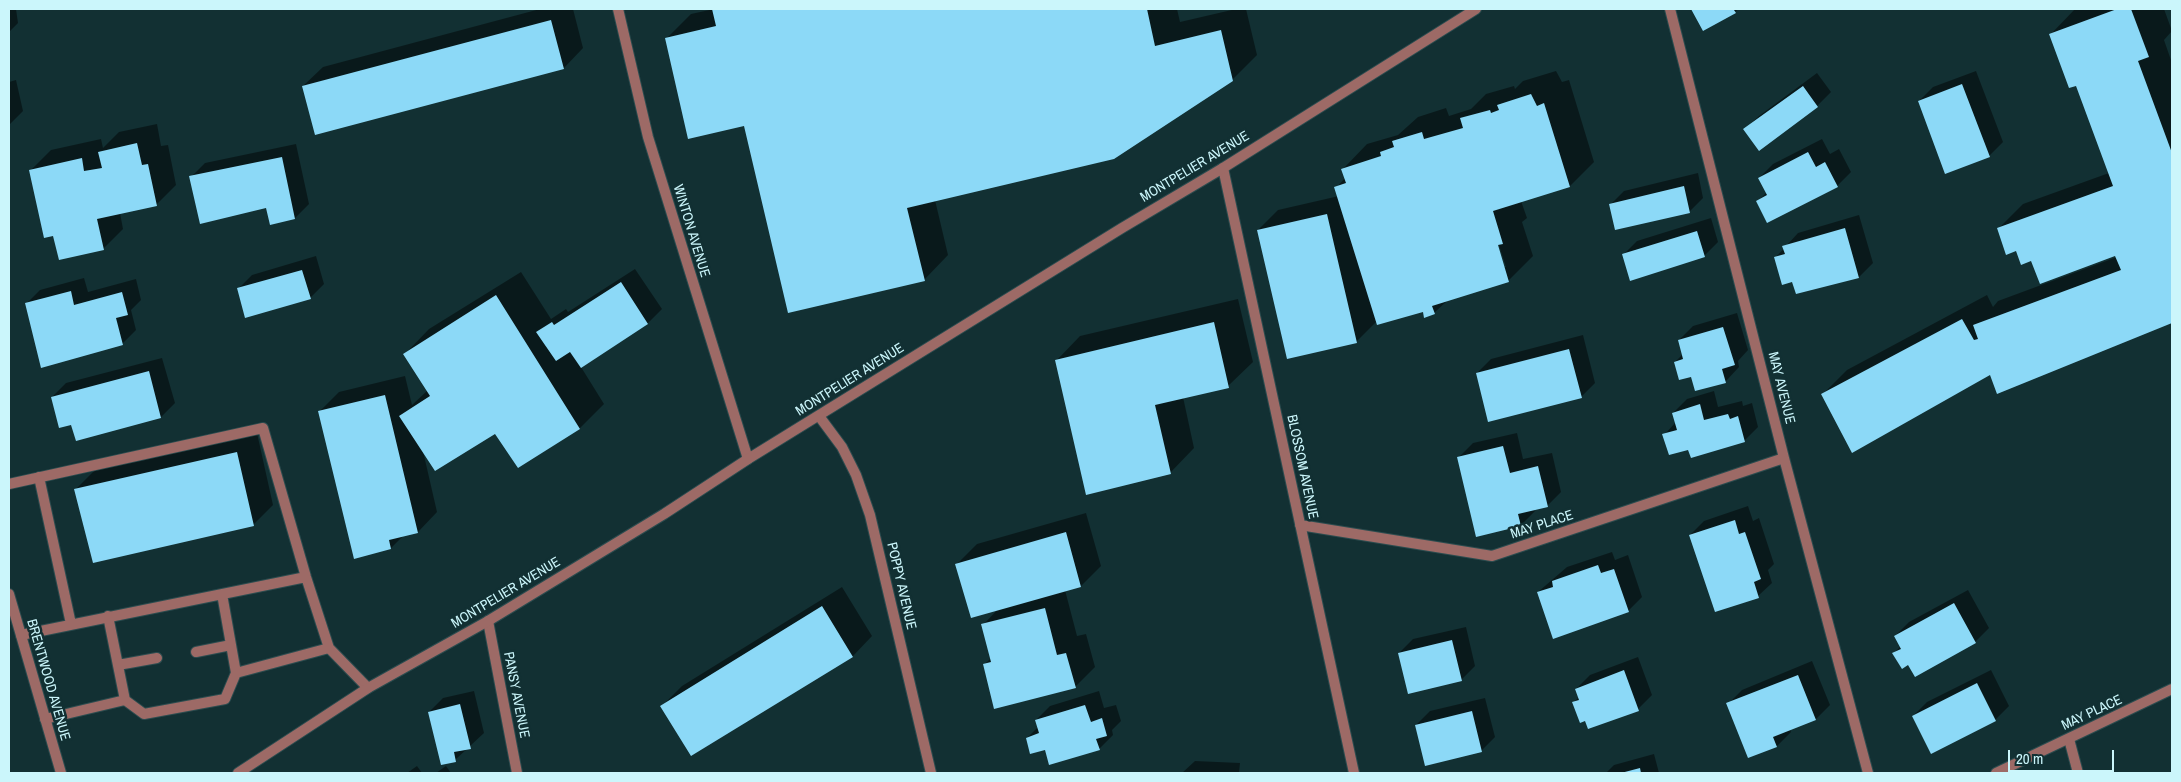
<!DOCTYPE html>
<html>
<head>
<meta charset="utf-8">
<style>
  body { margin:0 }
  #map { position:relative; width:2181px; height:782px; overflow:hidden; background:#123033; font-family:"Archivo Narrow",sans-serif }
  canvas { display:block }
  .frame { position:absolute; inset:0; border:10px solid #cbf6fb; pointer-events:none }
  .scale { position:absolute; left:2008px; top:750px; width:106px; height:22px; box-sizing:border-box; border:2px solid #cbf6fb; border-top:0; padding-left:6px; font-size:15px; line-height:18px; white-space:nowrap; color:#cbf6fb; -webkit-text-stroke:4px #123033; paint-order:stroke }
</style>
</head>
<body>
<div id="map">
<canvas width="2181" height="782"></canvas>
<div class="frame"></div>
<div class="scale">20 m</div>
</div>
<script>
const ctx = document.querySelector('canvas').getContext('2d');
ctx.lineJoin = 'round';
function fill(path, color) {
  ctx.fillStyle = color;
  ctx.fill(path, 'evenodd');
}
function shape(rows) {
  const path = new Path2D();
  for (const r of rows) {
    path.moveTo(r[0], r[1]);
    for (let i = 2; i < r.length; i += 2) path.lineTo(r[i], r[i + 1]);
  }
  return path;
}
function strokePath(path, color, width, dash) {
  ctx.strokeStyle = color;
  ctx.lineWidth = width;
  ctx.lineCap = dash ? 'butt' : 'round';
  ctx.setLineDash(dash || []);
  ctx.stroke(path);
}
function label(font, color, halo, rows, align = 'center') {
  ctx.font = font + ' "Archivo Narrow",sans-serif';
  ctx.lineWidth = 5;
  ctx.setLineDash([]);
  ctx.textBaseline = 'middle';
  ctx.strokeStyle = halo;
  ctx.fillStyle = color;
  for (const [text, x, y, turn = 0] of rows) {
    ctx.save();
    ctx.translate(x, y);
    ctx.rotate((+turn || 0) * Math.PI / 180);
    ctx.textAlign = isNaN(turn) ? turn : align;
    if (halo) ctx.strokeText(text, 0, 0);
    ctx.fillText(text, 0, 0);
    ctx.restore();
  }
}
fill(shape([
  [9,9,16,9,18,23,9,32],
  [540,9,573,9,583,48,564,68,303,86,323,67],
  [714,9,1177,9,1180,22,1236,9,1246,9,1257,55,1232,80,935,200,948,255,924,280,745,124,666,39,691,14],
  [1692,9,1739,9,1704,30],
  [2075,9,2164,9,2172,31,2164,40,2172,63,2172,322,1998,392,1991,373,1822,395,1847,370,1987,295,1993,307,1998,301,2117,257,2116,255,2031,260,2017,249,1998,229,2023,204,2109,173,2077,84,2051,34],
  [1556,71,1562,82,1569,80,1594,162,1570,186,1521,201,1527,218,1522,222,1533,256,1509,280,1448,300,1434,313,1424,310,1377,321,1356,342,1258,230,1278,210,1339,196,1336,188,1345,178,1343,169,1367,144,1398,135,1418,117,1446,108,1449,116,1471,109,1486,94,1514,86,1515,89,1523,81],
  [1495,239,1497,239,1506,267,1503,267],
  [1976,71,2003,142,1989,156,1919,101,1933,87],
  [1817,73,1831,92,1817,106,1745,129,1759,116],
  [16,80,23,111,9,125,9,82],
  [157,124,161,146,168,145,176,185,156,205,120,213,123,229,103,249,54,234,31,170,51,150,101,139,103,148,119,132],
  [1822,139,1830,154,1839,149,1851,172,1837,186,1757,202,1767,192,1759,178,1773,164],
  [296,144,309,204,295,218,191,177,205,163],
  [1698,173,1703,198,1689,212,1610,205,1624,191],
  [1859,215,1873,263,1859,277,1793,281,1776,257,1798,233],
  [1711,218,1718,242,1704,256,1623,255,1637,241],
  [316,256,324,284,310,298,238,289,252,275],
  [635,269,662,309,648,323,581,367,604,404,580,428,518,467,496,432,423,451,437,512,418,532,404,535,391,548,319,412,339,392,405,376,412,405,428,390,405,354,429,329,521,272,551,319,566,309,568,312],
  [84,278,88,292,136,279,141,300,131,310,136,330,122,344,26,304,40,290],
  [1238,299,1253,362,1228,386,1183,397,1194,448,1170,473,1056,361,1080,336],
  [1737,313,1748,350,1738,361,1739,367,1726,381,1692,375,1675,362,1683,354,1679,340,1693,326],
  [1583,335,1595,383,1581,397,1477,373,1491,359],
  [162,358,175,403,161,417,77,440,72,423,52,397,66,383],
  [1714,391,1718,407,1742,401,1743,406,1752,403,1758,427,1744,441,1689,448,1664,435,1676,422,1673,413,1687,399],
  [257,433,273,505,254,524,75,490,95,470],
  [1517,433,1523,459,1552,453,1561,492,1547,506,1534,509,1535,511,1521,525,1477,535,1459,457,1473,443],
  [1748,506,1753,521,1759,518,1774,564,1768,570,1772,583,1758,596,1690,535,1704,521],
  [1086,513,1101,566,1081,586,1065,590,1077,636,1086,634,1095,667,1075,687,984,665,991,658,983,625,998,609,957,564,977,544],
  [1612,552,1615,560,1628,555,1642,597,1628,611,1538,592,1567,567],
  [842,587,872,636,853,656,692,755,662,706,682,686],
  [1968,590,1989,628,1975,642,1909,663,1894,653,1901,646,1895,636,1909,622],
  [1466,627,1475,666,1461,680,1399,653,1413,639],
  [1638,657,1652,695,1638,709,1586,719,1573,703,1579,697,1576,689,1590,675],
  [1812,661,1830,705,1816,719,1790,729,1791,732,1777,746,1749,757,1728,704,1742,690],
  [1991,670,2009,706,1995,720,1913,716,1927,702],
  [474,691,484,733,455,760,429,712,443,698],
  [1099,691,1104,708,1116,705,1121,721,1112,730,1113,735,1099,749,1046,748,1027,738,1038,727,1036,720,1050,706],
  [1485,698,1495,737,1481,751,1416,725,1430,711],
  [1654,754,1659,773,1606,773,1614,765],
  [1195,761,1240,763,1239,773,1182,773],
  [417,766,422,773,407,773],
  [446,766,451,773,436,773]
]), '#0007');
fill(shape([
  [712,9,1147,9,1155,46,1221,30,1233,81,1114,159,907,208,925,281,788,313,744,126,688,139,665,38,716,26],
  [1691,9,1737,9,1734,10,1736,13,1703,31],
  [2117,9,2131,9,2149,57,2138,61,2172,153,2172,323,1997,394,1990,375,1852,453,1821,394,1962,319,1974,340,1978,339,1973,325,2121,270,2115,256,2040,284,2031,261,2021,265,2016,251,2006,255,1997,228,2113,186,2076,86,2069,88,2049,34],
  [551,20,564,69,315,135,302,86],
  [1962,84,1990,157,1945,174,1918,101],
  [1803,86,1818,107,1759,151,1743,129],
  [1531,94,1537,106,1544,103,1570,187,1493,211,1503,244,1498,245,1509,282,1432,306,1435,314,1424,318,1423,312,1377,325,1334,187,1346,183,1341,169,1381,156,1380,152,1394,147,1392,141,1422,132,1424,139,1463,128,1460,118,1490,110,1491,113,1499,110,1497,105],
  [137,143,142,165,148,164,157,206,97,219,104,250,59,260,53,236,44,238,29,170,82,158,84,171,102,168,98,152],
  [1808,152,1816,167,1825,162,1838,187,1767,223,1756,201,1767,195,1758,178],
  [282,157,295,219,270,225,266,208,200,224,189,176],
  [1684,186,1690,213,1615,230,1609,204],
  [1327,214,1357,343,1287,359,1257,230],
  [1845,228,1859,278,1796,294,1792,282,1782,285,1774,257,1785,254,1782,246],
  [1697,231,1705,257,1630,281,1622,254],
  [302,270,311,299,245,318,237,288],
  [621,282,648,324,581,368,570,352,556,361,536,332,552,322,554,325],
  [71,291,74,305,122,292,128,315,116,318,123,345,41,368,25,303],
  [496,295,580,429,518,468,495,434,435,471,399,416,430,396,403,354],
  [1214,322,1229,388,1155,405,1171,474,1086,495,1055,360],
  [1723,327,1735,365,1722,369,1726,383,1695,391,1691,377,1679,380,1674,362,1683,359,1678,340],
  [1569,349,1582,398,1488,422,1476,373],
  [149,371,161,418,76,441,71,425,59,428,51,397],
  [385,395,418,533,389,540,391,549,354,559,318,411],
  [1700,404,1704,420,1728,414,1730,419,1738,416,1745,442,1691,458,1688,450,1669,455,1662,434,1677,430,1672,413],
  [1503,446,1510,473,1538,466,1548,507,1518,514,1521,526,1476,537,1457,457],
  [237,452,254,526,93,563,74,489],
  [1735,520,1739,534,1745,532,1761,579,1754,582,1759,598,1715,612,1689,535],
  [1066,532,1081,587,971,618,955,564],
  [1598,565,1601,573,1614,569,1629,612,1553,639,1537,592,1553,587,1552,581],
  [1954,603,1976,643,1915,677,1908,665,1902,669,1892,653,1901,649,1894,636],
  [822,606,853,657,691,756,660,706],
  [1045,608,1057,655,1066,653,1076,688,994,709,983,664,991,662,981,624],
  [1452,640,1462,681,1408,694,1398,653],
  [1624,670,1639,711,1588,729,1585,721,1580,723,1572,702,1579,700,1575,689],
  [1798,675,1816,720,1773,737,1777,747,1748,758,1726,703],
  [1977,683,1996,721,1931,754,1912,716],
  [460,704,471,749,454,752,456,762,441,765,428,712],
  [1085,705,1091,722,1102,718,1107,736,1096,739,1100,750,1049,765,1045,750,1030,754,1026,738,1039,733,1035,720],
  [1472,711,1482,752,1425,766,1415,725],
  [1640,768,1641,773,1621,773]
]), '#8cd9f7');
const service = shape([
  [39,477,71,624],
  [9,484,263,428,306,577,329,648,368,688],
  [108,616,125,700],
  [21,635,306,577],
  [196,652,231,645],
  [118,665,157,658],
  [236,673,329,648],
  [45,719,125,700,144,714,225,699,236,673,222,594],
  [2069,739,2078,773]
]);
const minor = shape([
  [618,9,648,137,748,459],
  [1670,9,1784,458,1868,773],
  [1223,168,1354,773],
  [819,416,842,447,856,475,870,515,931,773],
  [1300,525,1492,556,1784,458],
  [9,594,61,773],
  [488,621,517,773],
  [1996,773,2172,689]
]);
const tertiary = shape([
  [238,773,368,688,488,621,664,514,748,459,1122,228,1223,168,1476,9]
]);
strokePath(service, '#2c4c4f', 12);
strokePath(minor, '#2c4c4f', 12);
strokePath(tertiary, '#2c4c4f', 12);
strokePath(service, '#9d6a66', 10);
strokePath(minor, '#9d6a66', 10);
strokePath(tertiary, '#9d6a66', 10);
label('14px', '#cbf6fb', '#123033', [
  ["MONTPELIER AVENUE",1195,167,-31],
  ["WINTON AVENUE",691,231,73],
  ["MONTPELIER AVENUE",850,380,-32],
  ["MAY AVENUE",1781,388,76],
  ["BLOSSOM AVENUE",1302,467,78],
  ["MAY PLACE",1542,525,-18],
  ["POPPY AVENUE",901,586,77],
  ["MONTPELIER AVENUE",506,593,-31],
  ["BRENTWOOD AVENUE",48,680,74],
  ["PANSY AVENUE",516,695,79],
  ["MAY PLACE",2092,713,-25]
]);
</script>
</body>
</html>
